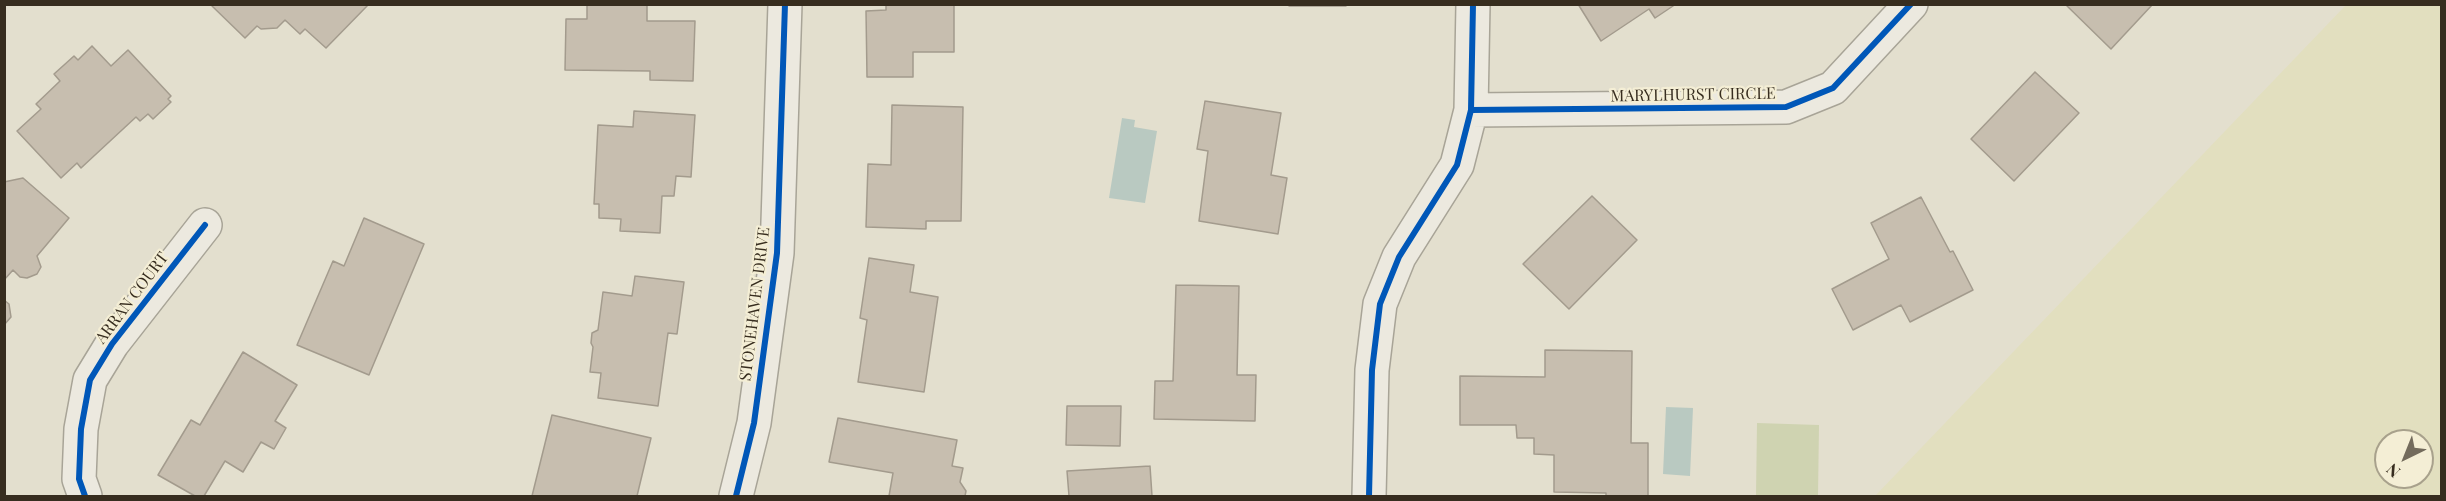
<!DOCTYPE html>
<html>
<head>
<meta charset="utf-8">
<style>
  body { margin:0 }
  #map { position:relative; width:2446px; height:501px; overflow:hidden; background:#e3dfce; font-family:"Playfair Display",serif }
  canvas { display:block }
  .frame { position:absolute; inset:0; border:6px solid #372d1f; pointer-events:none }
  .north { position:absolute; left:2374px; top:429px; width:60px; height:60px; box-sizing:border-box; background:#f4eed5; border:2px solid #a8a18c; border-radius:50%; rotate:223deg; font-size:16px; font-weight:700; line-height:24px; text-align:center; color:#372d1f }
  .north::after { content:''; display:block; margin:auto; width:21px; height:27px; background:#736b5c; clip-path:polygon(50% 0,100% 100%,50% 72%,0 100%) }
</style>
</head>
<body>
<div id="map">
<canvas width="2446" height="501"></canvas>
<div class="frame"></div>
<div class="north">N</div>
</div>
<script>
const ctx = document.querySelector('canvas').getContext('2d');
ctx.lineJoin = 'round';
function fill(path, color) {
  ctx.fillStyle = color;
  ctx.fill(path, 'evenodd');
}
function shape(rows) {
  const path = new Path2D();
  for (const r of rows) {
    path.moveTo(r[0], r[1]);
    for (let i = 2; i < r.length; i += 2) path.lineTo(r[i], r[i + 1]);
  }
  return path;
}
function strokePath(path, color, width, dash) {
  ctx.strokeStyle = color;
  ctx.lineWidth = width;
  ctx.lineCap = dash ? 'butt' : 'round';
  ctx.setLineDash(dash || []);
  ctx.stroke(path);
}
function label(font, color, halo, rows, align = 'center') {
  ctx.font = font + ' "Playfair Display",serif';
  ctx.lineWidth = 4.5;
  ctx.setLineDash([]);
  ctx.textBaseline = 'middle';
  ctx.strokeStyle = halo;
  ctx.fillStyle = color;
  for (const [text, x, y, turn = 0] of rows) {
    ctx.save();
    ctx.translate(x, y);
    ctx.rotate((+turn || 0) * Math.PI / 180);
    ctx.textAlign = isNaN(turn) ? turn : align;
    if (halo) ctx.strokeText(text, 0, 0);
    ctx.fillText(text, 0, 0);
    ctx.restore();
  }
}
fill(shape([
  [2346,5,2441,5,2441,496,1875,496],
  [2386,441,2422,441,2422,477,2386,477]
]), '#e2dfbf');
fill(shape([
  [1757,423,1819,425,1818,496,1756,496]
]), '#cfd3b1');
fill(shape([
  [1122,118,1135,120,1134,127,1157,131,1145,203,1109,198],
  [1666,407,1693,408,1690,476,1663,474]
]), '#b9c9c1');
const building = shape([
  [214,4,369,4,326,48,305,29,300,34,285,20,277,28,261,29,257,26,245,38,212,6,214,4],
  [587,4,647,4,647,21,695,21,693,81,650,80,650,71,565,70,566,19,587,19,587,4],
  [886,4,954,4,954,52,913,52,913,77,867,77,866,11,886,10,886,4],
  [1289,4,1346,4,1346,6,1289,6,1289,4],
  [1578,4,1676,4,1655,18,1649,9,1601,41,1578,4],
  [2065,4,2153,4,2111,49,2065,4],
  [92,46,111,66,128,50,171,96,168,99,171,102,153,119,148,114,140,121,136,117,81,168,77,163,61,178,17,131,41,109,36,104,60,81,54,74,74,56,78,60,92,46],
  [2035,72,2079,113,2014,181,1971,139,2035,72],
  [1205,101,1281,113,1271,175,1287,178,1278,234,1199,221,1208,151,1197,149,1205,101],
  [892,105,963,107,961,221,926,221,926,229,866,227,868,164,891,165,892,105],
  [634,111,695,115,691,177,676,176,674,196,662,196,660,233,620,231,621,219,599,218,599,204,594,204,598,125,633,127,634,111],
  [23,178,69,218,37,256,41,267,37,274,27,278,20,277,13,270,4,280,4,182,23,178],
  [1592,196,1637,240,1569,309,1523,264,1592,196],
  [1921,197,1950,252,1953,251,1973,290,1910,322,1901,305,1853,330,1832,289,1889,259,1871,223,1921,197],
  [364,218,424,244,369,375,297,345,333,261,344,266,364,218],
  [869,258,914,265,910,292,938,297,924,392,858,382,867,320,860,318,869,258],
  [635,276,684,282,677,334,668,333,658,406,598,398,601,373,590,372,593,347,591,343,592,333,598,330,603,292,632,296,635,276],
  [1176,285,1239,286,1237,375,1256,375,1255,421,1154,419,1155,381,1173,381,1176,285],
  [4,300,9,304,11,317,4,325,4,300],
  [1545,350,1632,351,1631,443,1648,443,1648,496,1606,496,1606,493,1554,492,1554,455,1534,454,1534,438,1517,438,1516,425,1460,425,1460,376,1545,377,1545,350],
  [243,352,297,385,275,421,286,428,274,449,261,442,243,472,225,461,204,496,195,496,158,475,191,420,200,425,243,352],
  [1067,406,1121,406,1120,446,1066,445,1067,406],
  [552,415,651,438,637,496,532,496,552,415],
  [838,418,957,440,952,466,963,468,960,482,966,491,965,496,889,496,893,473,829,462,838,418],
  [1150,466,1152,496,1069,496,1067,471,1150,466]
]);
fill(building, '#c7beaf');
strokePath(building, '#a39b8d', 1.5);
const street = shape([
  [1471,110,1786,107,1833,88,1911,4],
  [85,496,79,479,81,429,90,380,112,344,205,225],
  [736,496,754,423,777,253,785,4],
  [1369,496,1372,370,1380,304,1399,257,1457,165,1471,110,1473,4]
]);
strokePath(street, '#a8a497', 36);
strokePath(street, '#ece9df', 33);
strokePath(shape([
  [1471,110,1786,107,1833,88,1911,4],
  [85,496,79,479,81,429,90,380,112,344,205,225],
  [736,496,754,423,777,253,785,4],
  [1369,496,1372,370,1380,304,1399,257,1457,165,1471,110,1473,4]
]), '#0057b8', 6);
label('16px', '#372d1f', '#f4eed5', [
  ["MARYLHURST CIRCLE",1693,95,-1],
  ["ARRAN COURT",132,298,-53],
  ["STONEHAVEN DRIVE",755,304,-83]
]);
</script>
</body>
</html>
